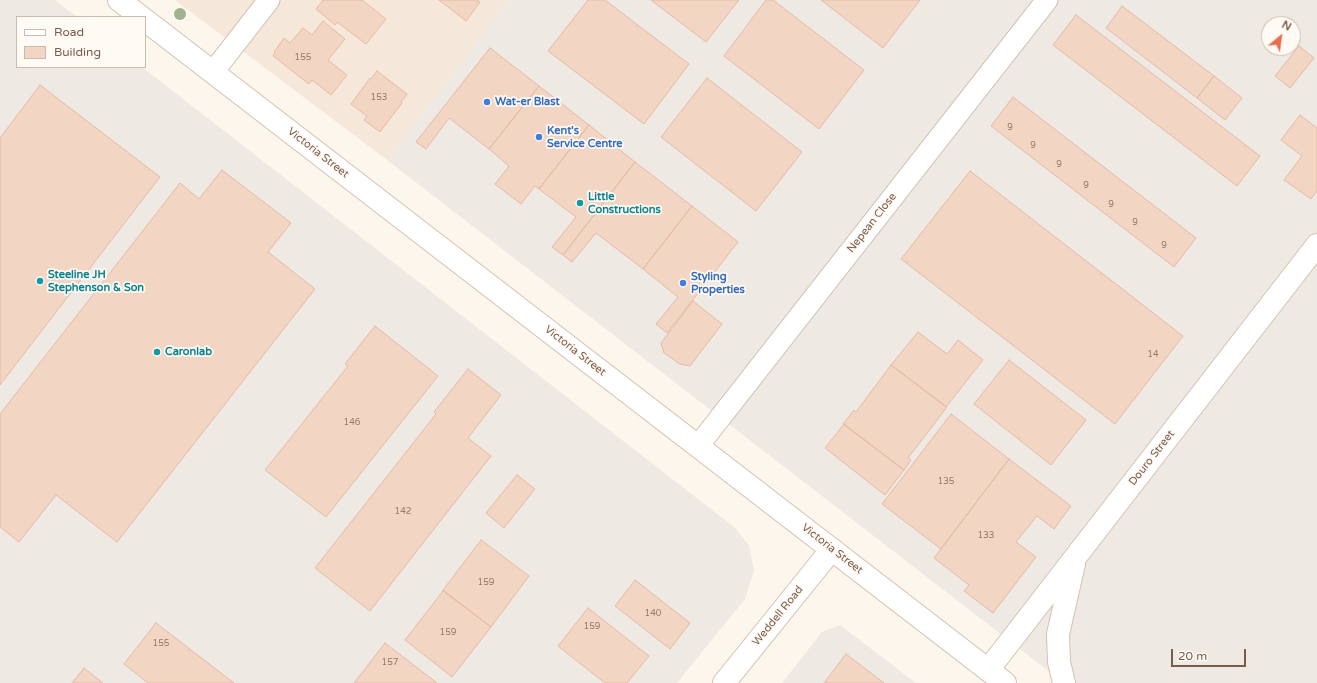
<!DOCTYPE html>
<html>
<head>
<meta charset="utf-8">
<style>
  body { margin:0 }
  #map { position:relative; width:1317px; height:683px; overflow:hidden; background:#fdf6ec; font-family:"Varela Round",sans-serif }
  canvas { display:block }
  .legend { position:absolute; left:16px; top:16px; width:130px; height:52px; box-sizing:border-box; background:#fffaf3; border:1px solid #cabbb1; margin:0; padding:5px 7px; list-style:none; font-size:12px; color:#7a5c4d }
  .legend li { display:flex; align-items:center; gap:8px; height:20px }
  .legend b { width:20px; border:1px solid #cabbb1 }
  .north { position:absolute; left:1261px; top:16px; width:40px; height:40px; box-sizing:border-box; background:#fffaf3; border:1px solid #cabbb1; border-radius:50%; rotate:29deg; font-size:11px; font-weight:700; line-height:16px; text-align:center; color:#7a5c4d }
  .north::after { content:''; display:block; margin:auto; width:14px; height:18px; background:#e76f51; clip-path:polygon(50% 0,100% 100%,50% 72%,0 100%) }
  .scale { position:absolute; left:1171px; top:649px; width:75px; height:18px; box-sizing:border-box; border:2px solid #7a5c4d; border-top:0; padding-left:5px; font-size:12px; line-height:14px; white-space:nowrap; color:#7a5c4d; -webkit-text-stroke:3px #fffaf3; paint-order:stroke }
</style>
</head>
<body>
<div id="map">
<canvas width="1317" height="683"></canvas>
<ul class="legend">
<li><b style="height:5px;background:#fff"></b>Road</li>
<li><b style="height:11px;background:#f3d5c3"></b>Building</li>
</ul>
<div class="north">N</div>
<div class="scale">20 m</div>
</div>
<script>
const ctx = document.querySelector('canvas').getContext('2d');
ctx.lineJoin = 'round';
function fill(path, color) {
  ctx.fillStyle = color;
  ctx.fill(path, 'evenodd');
}
function shape(rows) {
  const path = new Path2D();
  for (const r of rows) {
    path.moveTo(r[0], r[1]);
    for (let i = 2; i < r.length; i += 2) path.lineTo(r[i], r[i + 1]);
  }
  return path;
}
function strokePath(path, color, width, dash) {
  ctx.strokeStyle = color;
  ctx.lineWidth = width;
  ctx.lineCap = dash ? 'butt' : 'round';
  ctx.setLineDash(dash || []);
  ctx.stroke(path);
}
function label(font, color, halo, rows, align = 'center') {
  ctx.font = font + ' "Varela Round",sans-serif';
  ctx.lineWidth = 3.5;
  ctx.setLineDash([]);
  ctx.textBaseline = 'middle';
  ctx.strokeStyle = halo;
  ctx.fillStyle = color;
  for (const [text, x, y, turn = 0] of rows) {
    ctx.save();
    ctx.translate(x, y);
    ctx.rotate((+turn || 0) * Math.PI / 180);
    ctx.textAlign = isNaN(turn) ? turn : align;
    if (halo) ctx.strokeText(text, 0, 0);
    ctx.fillText(text, 0, 0);
    ctx.restore();
  }
}
fill(shape([
  [175,0,510,0,387,160]
]), '#f5e8da');
fill(shape([
  [0,0,55,0,77,17,17,17,17,67,142,67,734,527,749,545,754,571,745,599,677,683,0,683],
  [510,0,1317,0,1317,683,1064,683,387,160],
  [1269,24,1293,24,1293,48,1269,48],
  [840,625,916,683,782,683,822,632]
]), '#efe9e4');
const building = shape([
  [323,0,362,0,386,19,366,44,337,22,335,25,316,9,323,0],
  [439,0,477,0,480,2,466,21,439,0],
  [588,0,605,0,689,64,644,124,548,51,588,0],
  [651,0,739,0,706,42,651,0],
  [766,0,773,0,864,70,819,129,724,56,766,0],
  [821,0,920,0,883,48,821,0],
  [1122,6,1214,76,1197,98,1106,28,1122,6],
  [1076,15,1260,156,1237,186,1053,45,1076,15],
  [323,21,345,39,328,60,347,75,331,95,312,80,309,84,273,56,275,53,274,52,284,38,290,43,303,28,312,35,323,21],
  [1299,46,1314,58,1290,88,1275,76,1299,46],
  [490,48,539,86,489,149,449,118,426,149,416,142,490,48],
  [377,71,407,94,401,102,402,103,380,132,364,120,367,116,351,104,370,78,371,79,377,71],
  [1214,76,1242,98,1225,120,1197,98,1214,76],
  [707,78,802,152,756,211,661,137,707,78],
  [40,85,160,177,0,385,0,138,40,85],
  [539,86,589,125,539,189,535,186,521,204,495,184,509,166,489,149,539,86],
  [1013,97,1196,238,1174,267,991,126,1013,97],
  [1300,115,1317,128,1317,191,1311,199,1284,180,1302,156,1281,140,1300,115],
  [589,125,635,162,563,255,552,247,576,217,539,189,589,125],
  [635,162,692,206,643,269,596,233,572,262,563,255,635,162],
  [222,170,291,223,268,252,315,289,117,542,56,495,19,542,0,527,0,414,180,183,199,199,222,170],
  [970,171,1183,336,1115,424,901,259,970,171],
  [692,206,738,242,667,333,656,324,678,297,643,269,692,206],
  [693,301,722,324,690,366,680,364,664,353,661,343,693,301],
  [375,326,438,376,326,517,265,470,348,366,345,364,375,326],
  [918,332,947,354,958,340,983,360,946,407,891,365,918,332],
  [1009,360,1086,420,1051,465,974,404,1009,360],
  [891,365,947,407,908,458,911,460,904,470,843,424,854,410,856,412,891,365],
  [468,369,501,395,468,438,491,456,370,611,315,568,436,414,434,412,468,369],
  [951,414,1009,459,941,549,882,504,951,414],
  [844,424,904,470,885,495,825,448,844,424],
  [1009,459,1071,506,1054,529,1037,516,1016,542,1036,557,993,613,964,591,969,585,934,558,1009,459],
  [517,475,535,489,504,528,486,513,517,475],
  [481,540,529,576,491,627,443,590,481,540],
  [635,580,690,623,670,649,615,606,635,580],
  [443,591,491,627,452,677,405,640,443,591],
  [588,608,649,656,627,683,605,683,558,646,588,608],
  [156,623,234,683,148,683,124,664,156,623],
  [385,643,437,683,354,683,385,643],
  [846,654,884,683,824,683,846,654],
  [84,668,103,683,72,683,84,668]
]);
fill(building, '#f3d5c3');
strokePath(building, '#e6bba3', 1);
const street = shape([
  [213,72,269,0],
  [698,446,1047,0]
]);
const secondary = shape([
  [119,0,141,17],
  [145,20,1005,683],
  [988,670,1317,245],
  [724,683,832,549],
  [1064,683,1059,662,1058,634,1074,564]
]);
strokePath(street, '#d1beb0', 23);
strokePath(secondary, '#d6c0b0', 24);
strokePath(street, '#fff', 21);
strokePath(secondary, '#fff', 22);
ctx.fillStyle = '#a0b28e';
for (const [x, y] of [
  [180,14]
]) {
  ctx.beginPath();
  ctx.arc(x, y, 6, 0, 2 * Math.PI);
  ctx.fill();
}
for (const [x, y, r, color] of [
  [487,102,4,"#3f7fe0"],
  [539,137,4,"#3f7fe0"],
  [580,203,4,"#0f9aa8"],
  [40,281,4,"#0f9aa8"],
  [683,283,4,"#3f7fe0"],
  [157,352,4,"#0f9aa8"]
]) {
  const dot = new Path2D();
  dot.arc(x, y, r, 0, 2 * Math.PI);
  ctx.fillStyle = color;
  ctx.fill(dot);
  strokePath(dot, '#fffaf3', 1.5);
}
label('9px', '#987a6a', null, [
  ["155",303,58],
  ["153",379,98],
  ["9",1010,128],
  ["9",1033,146],
  ["9",1059,165],
  ["9",1086,186],
  ["9",1111,205],
  ["9",1135,223],
  ["9",1164,246],
  ["14",1153,355],
  ["146",352,423],
  ["135",946,482],
  ["142",403,512],
  ["133",986,536],
  ["159",486,583],
  ["140",653,614],
  ["159",592,627],
  ["159",448,633],
  ["155",161,644],
  ["157",390,663]
]);
label('bold 11px', '#366cbe', '#fffaf3', [
  ["Wat-er Blast",495,102],
  ["Kent's",547,131],
  ["Service Centre",547,144],
  ["Styling",691,277],
  ["Properties",691,290]
], 'left');
label('11px', '#7a5c4d', '#fffaf3', [
  ["Victoria Street",318,153,38],
  ["Nepean Close",872,223,-52],
  ["Victoria Street",575,351,38],
  ["Douro Street",1152,458,-52],
  ["Victoria Street",832,549,38],
  ["Weddell Road",778,616,-51]
]);
label('bold 11px', '#0d838f', '#fffaf3', [
  ["Little",588,197],
  ["Constructions",588,210],
  ["Steeline JH",48,275],
  ["Stephenson & Son",48,288],
  ["Caronlab",165,352]
], 'left');
</script>
</body>
</html>
